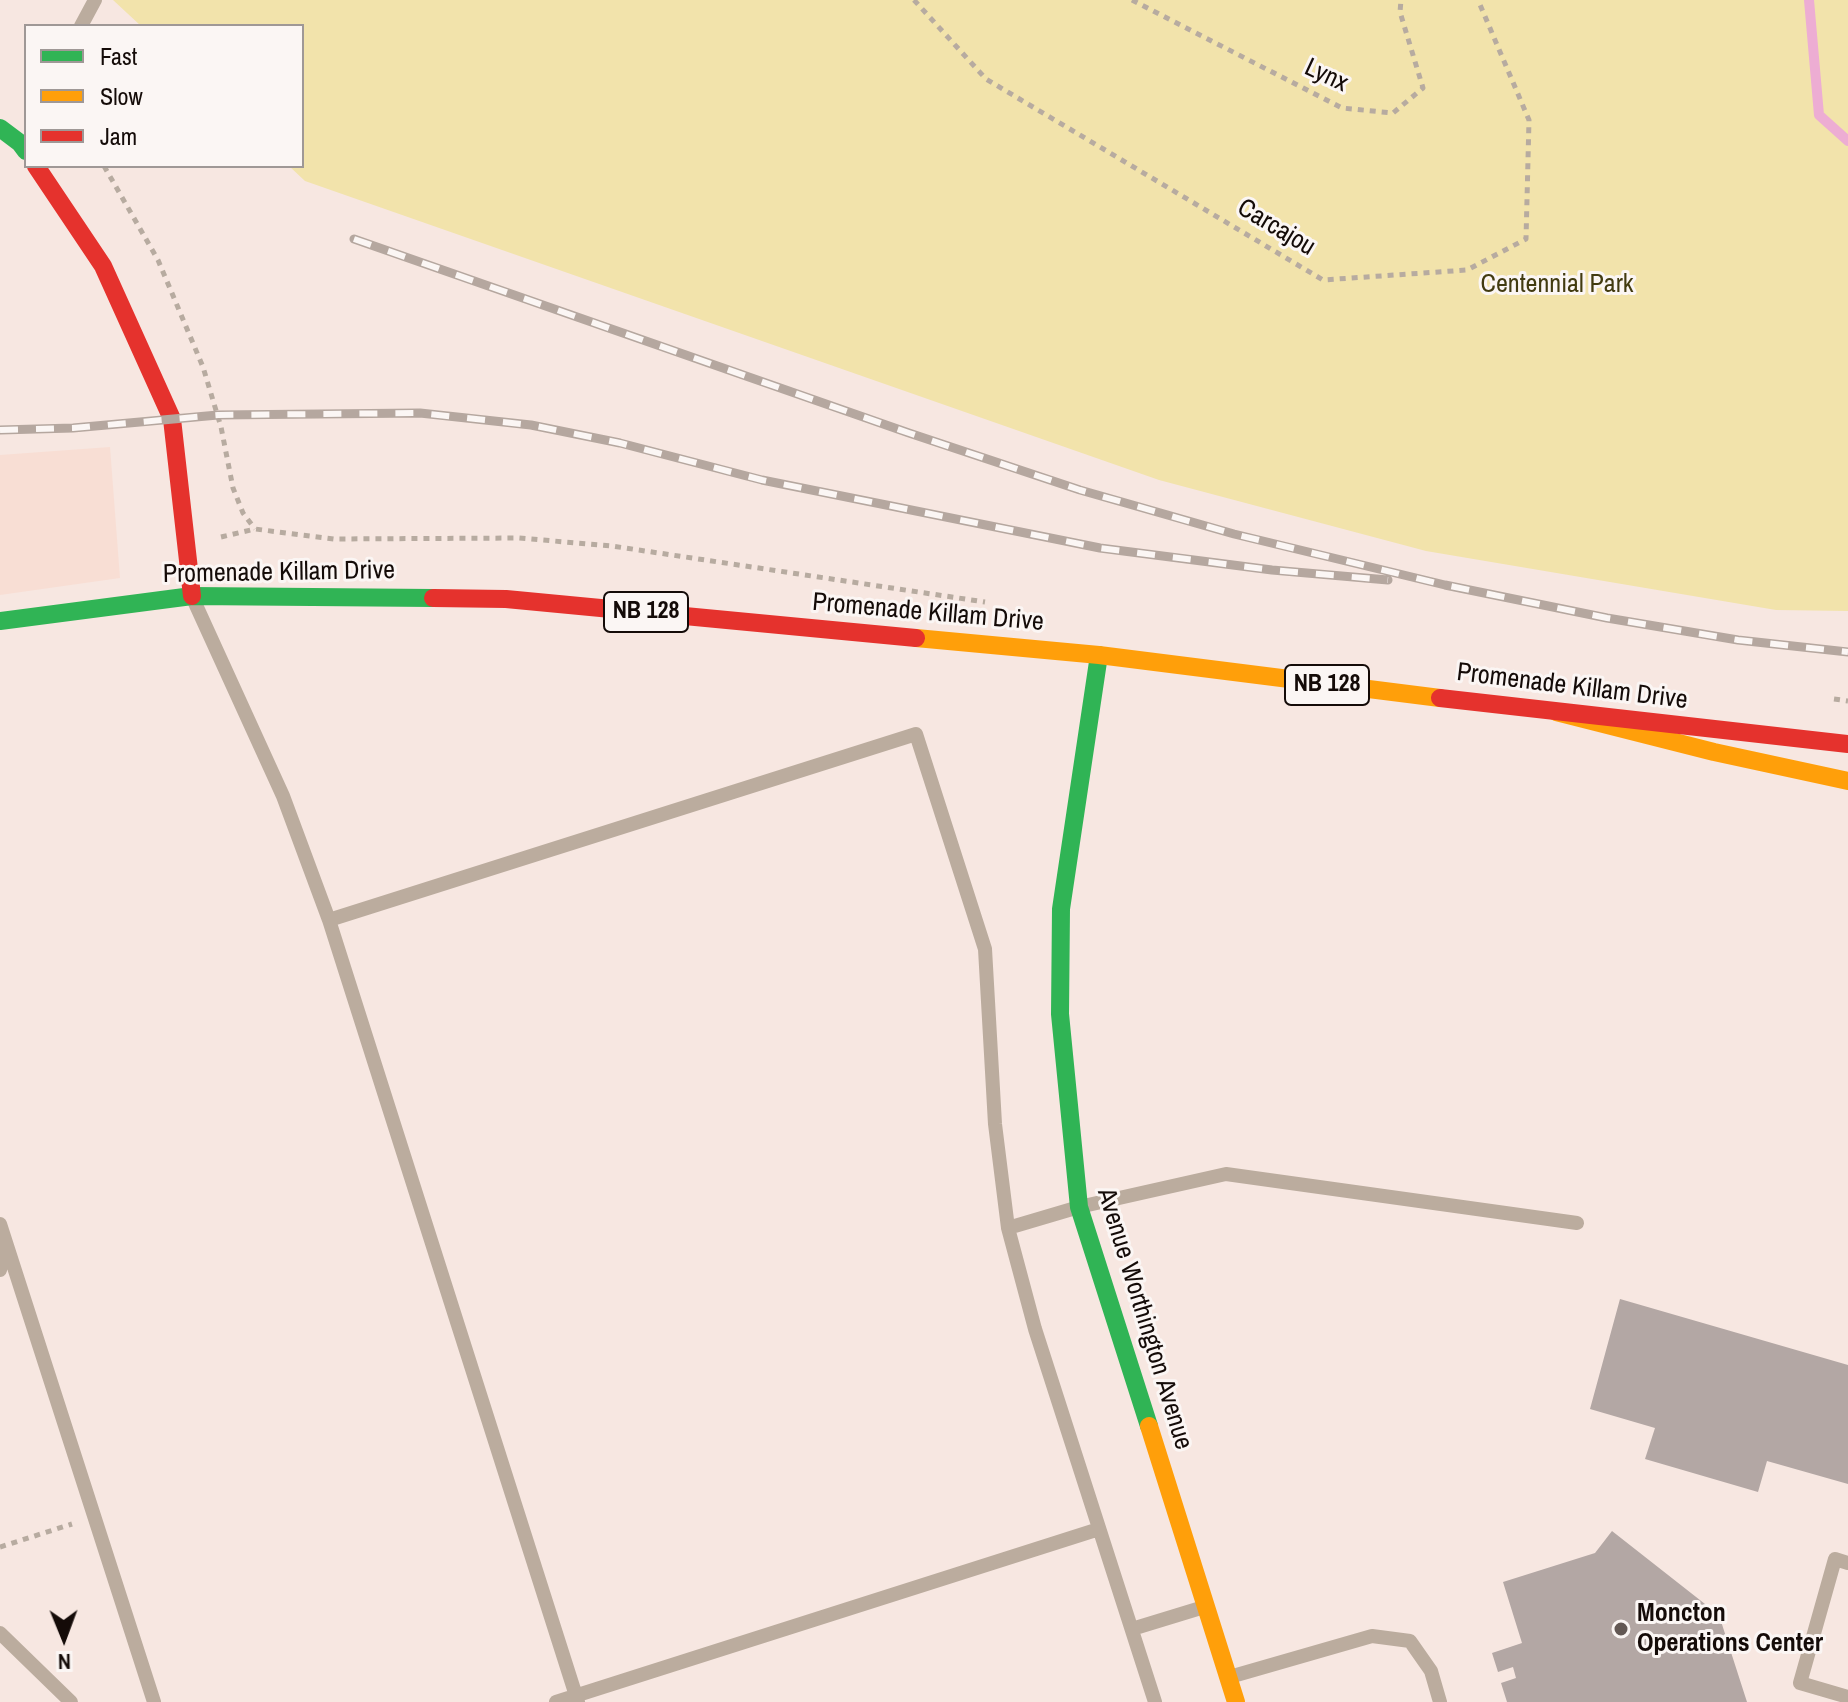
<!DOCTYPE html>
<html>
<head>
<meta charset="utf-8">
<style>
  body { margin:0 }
  #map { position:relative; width:1848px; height:1702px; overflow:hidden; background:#f7e7e1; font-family:"Archivo Narrow",sans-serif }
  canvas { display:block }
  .legend { position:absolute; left:24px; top:24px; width:280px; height:144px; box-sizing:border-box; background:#fbf6f4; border:2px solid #9f9896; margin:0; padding:10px 14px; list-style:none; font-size:24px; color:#140b08 }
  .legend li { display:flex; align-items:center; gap:16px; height:40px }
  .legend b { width:40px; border:2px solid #9f9896 }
  .north { position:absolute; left:24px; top:1598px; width:80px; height:80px; -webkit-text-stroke:6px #fbf6f4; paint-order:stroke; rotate:179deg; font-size:22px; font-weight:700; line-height:32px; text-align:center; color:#140b08 }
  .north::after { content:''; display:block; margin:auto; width:28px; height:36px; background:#140b08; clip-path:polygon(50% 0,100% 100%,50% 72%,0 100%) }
</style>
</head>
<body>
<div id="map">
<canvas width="1848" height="1702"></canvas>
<ul class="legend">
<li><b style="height:10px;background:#30b455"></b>Fast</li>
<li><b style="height:10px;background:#ff9f0a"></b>Slow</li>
<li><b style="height:10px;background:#e5322d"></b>Jam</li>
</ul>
<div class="north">N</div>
</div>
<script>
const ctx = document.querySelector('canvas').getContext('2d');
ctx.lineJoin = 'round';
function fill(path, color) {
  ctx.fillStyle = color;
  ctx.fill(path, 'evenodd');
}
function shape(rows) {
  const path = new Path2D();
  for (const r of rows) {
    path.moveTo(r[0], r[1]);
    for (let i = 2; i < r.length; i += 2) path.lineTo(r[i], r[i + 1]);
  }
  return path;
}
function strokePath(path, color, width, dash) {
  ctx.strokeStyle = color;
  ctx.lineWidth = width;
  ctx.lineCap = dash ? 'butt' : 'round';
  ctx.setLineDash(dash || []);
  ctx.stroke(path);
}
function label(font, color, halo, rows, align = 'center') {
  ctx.font = font + ' "Archivo Narrow",sans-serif';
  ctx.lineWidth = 6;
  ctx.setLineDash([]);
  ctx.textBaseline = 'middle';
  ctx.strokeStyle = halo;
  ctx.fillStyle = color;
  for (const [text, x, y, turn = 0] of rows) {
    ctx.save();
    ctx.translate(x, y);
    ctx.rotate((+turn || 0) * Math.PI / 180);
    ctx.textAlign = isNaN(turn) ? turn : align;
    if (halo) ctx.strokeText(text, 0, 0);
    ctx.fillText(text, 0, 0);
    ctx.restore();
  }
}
fill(shape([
  [110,447,120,578,0,595,0,455]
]), '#f8ded4');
fill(shape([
  [113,0,1848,0,1848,611,1776,610,1426,551,1159,480,305,181,289,166,302,166,302,26,141,26]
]), '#f2e3ab');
strokePath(shape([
  [1809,0,1819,115,1848,141]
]), '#edadd3', 10);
fill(shape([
  [1620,1299,1848,1365,1848,1484,1767,1461,1758,1492,1645,1459,1655,1428,1590,1409],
  [1612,1531,1719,1615,1747,1702,1507,1702,1501,1683,1516,1678,1513,1667,1498,1672,1492,1653,1522,1643,1503,1582,1595,1553]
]), '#b3a7a4');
strokePath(shape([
  [914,0,986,79,1323,280,1467,270,1526,239,1529,120,1478,0],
  [1132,0,1342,108,1393,113,1423,88,1400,12,1401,0],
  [104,166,158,260,203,367,221,427,233,488,243,513,255,529],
  [221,537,255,529,334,539,519,538,612,546,985,602],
  [1834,699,1848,701],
  [0,1547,72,1524]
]), '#b7aba0', 5, [6, 6]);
strokePath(shape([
  [81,26,95,0],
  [195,603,283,796,329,920,578,1702],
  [329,920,916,734,985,949,995,1124,1008,1228,1035,1329,1155,1702],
  [0,1224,154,1702],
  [1008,1228,1079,1207,1226,1174,1577,1223],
  [0,1270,6,1243],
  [1848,1563,1835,1559,1800,1683,1848,1697],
  [1132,1629,1204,1607],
  [0,1633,71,1702],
  [1233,1676,1372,1636,1410,1641,1431,1671,1440,1702],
  [556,1702,1099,1529]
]), '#bbac9e', 14);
strokePath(shape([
  [0,128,20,143,26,151],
  [0,621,192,596,433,598],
  [1099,655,1061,909,1060,1014,1079,1207,1149,1426]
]), '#30b455', 18);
strokePath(shape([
  [916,638,1099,655,1440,698],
  [1556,712,1714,752,1848,781],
  [1149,1426,1236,1702]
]), '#ff9f0a', 18);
strokePath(shape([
  [36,166,103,266,172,419,192,596],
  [433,598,506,599,916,638],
  [1440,698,1848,744]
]), '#e5322d', 18);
const rail = shape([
  [354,239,909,433,1080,490,1234,534,1445,585,1607,618,1738,640,1848,652],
  [0,430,73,428,218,415,420,413,531,425,620,443,762,480,1100,548,1272,570,1388,580]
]);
strokePath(rail, '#b5a79f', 9);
strokePath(rail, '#fbf6f4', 6, [18]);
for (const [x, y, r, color] of [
  [1621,1629,8,"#635854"]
]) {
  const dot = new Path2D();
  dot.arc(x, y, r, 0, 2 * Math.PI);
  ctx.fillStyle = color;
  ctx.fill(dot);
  strokePath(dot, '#fbf6f4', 3);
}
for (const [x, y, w] of [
  [646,612,84],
  [1327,685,84]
]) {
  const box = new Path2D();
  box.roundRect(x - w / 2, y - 20, w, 40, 6);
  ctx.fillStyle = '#fbf6f4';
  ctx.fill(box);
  strokePath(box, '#140b08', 2);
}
label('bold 24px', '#140b08', null, [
  ["NB 128",646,612],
  ["NB 128",1327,685]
]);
label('26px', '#140b08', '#fbf6f4', [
  ["Lynx",1326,76,25],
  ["Carcajou",1276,228,31],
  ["Promenade Killam Drive",279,573,-1],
  ["Promenade Killam Drive",928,613,5],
  ["Promenade Killam Drive",1572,687,7],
  ["Avenue Worthington Avenue",1144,1319,73]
]);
label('26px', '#423b10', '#fbf6f4', [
  ["Centennial Park",1557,285]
]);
label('bold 26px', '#140b08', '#fbf6f4', [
  ["Moncton",1637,1614],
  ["Operations Center",1637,1644]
], 'left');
</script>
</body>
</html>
